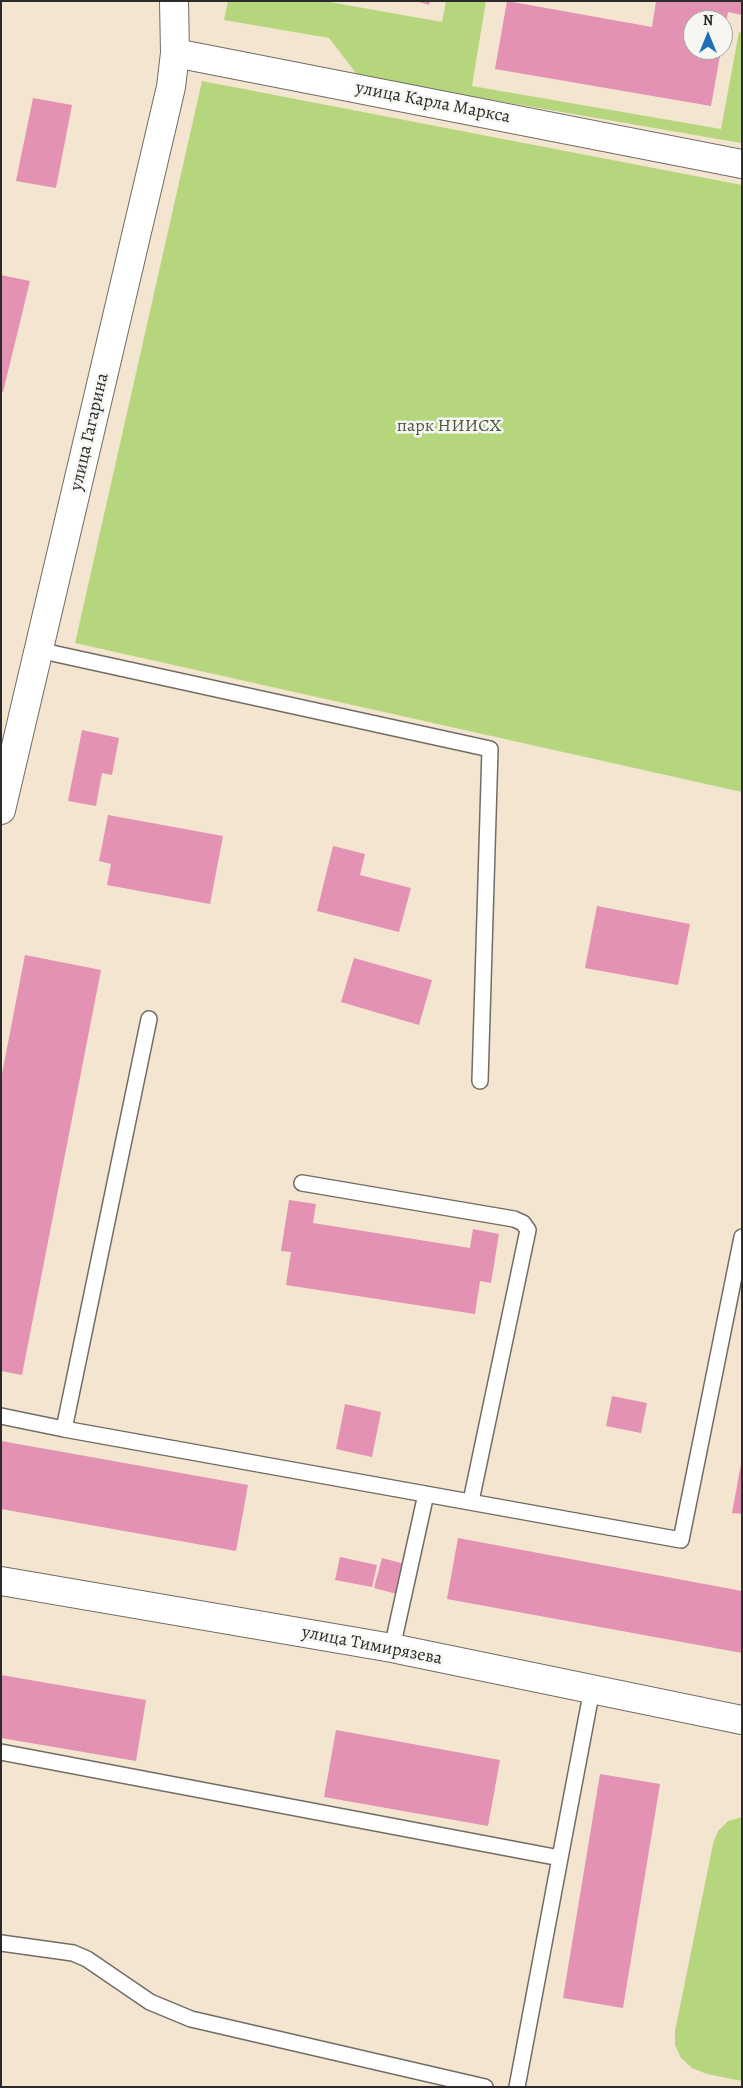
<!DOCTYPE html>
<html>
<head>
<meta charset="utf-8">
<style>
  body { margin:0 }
  #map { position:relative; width:743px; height:2088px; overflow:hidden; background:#f3e5cf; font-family:Alegreya,serif }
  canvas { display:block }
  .frame { position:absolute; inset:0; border:2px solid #2b2b2b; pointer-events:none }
  .north { position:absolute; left:683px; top:10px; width:50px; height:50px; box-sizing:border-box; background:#f6f6f2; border:1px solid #a5a5a2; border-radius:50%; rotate:0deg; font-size:14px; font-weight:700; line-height:20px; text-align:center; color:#2b2b2b }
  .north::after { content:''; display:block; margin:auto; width:18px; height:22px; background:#1f6fb2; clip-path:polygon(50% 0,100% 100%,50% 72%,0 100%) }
</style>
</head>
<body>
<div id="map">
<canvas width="743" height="2088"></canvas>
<div class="frame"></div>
<div class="north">N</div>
</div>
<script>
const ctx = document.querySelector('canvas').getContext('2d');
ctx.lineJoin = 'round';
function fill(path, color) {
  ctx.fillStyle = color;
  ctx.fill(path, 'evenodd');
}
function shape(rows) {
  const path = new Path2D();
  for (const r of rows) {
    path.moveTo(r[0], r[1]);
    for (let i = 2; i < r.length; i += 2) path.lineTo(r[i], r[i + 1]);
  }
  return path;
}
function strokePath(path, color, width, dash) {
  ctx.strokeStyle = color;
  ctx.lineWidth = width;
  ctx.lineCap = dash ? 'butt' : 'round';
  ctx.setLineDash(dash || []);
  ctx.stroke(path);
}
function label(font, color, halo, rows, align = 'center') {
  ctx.font = font + ' Alegreya,serif';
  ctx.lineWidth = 5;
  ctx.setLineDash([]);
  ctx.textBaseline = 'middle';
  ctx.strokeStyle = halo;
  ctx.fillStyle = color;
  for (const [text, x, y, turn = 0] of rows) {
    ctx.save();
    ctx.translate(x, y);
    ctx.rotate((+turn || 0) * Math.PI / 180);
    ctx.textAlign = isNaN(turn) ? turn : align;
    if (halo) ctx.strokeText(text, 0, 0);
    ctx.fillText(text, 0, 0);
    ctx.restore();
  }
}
fill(shape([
  [228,1,324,1,442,22,446,1,486,1,472,86,721,129,739,32,742,33,741,143,359,77,329,38,224,20],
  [202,81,742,185,742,792,75,643],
  [742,1817,742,2081,707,2074,692,2068,681,2058,675,2045,675,2031,713,1844,718,1831,728,1821]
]), '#b6d67e');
fill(shape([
  [416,1,430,1,429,5],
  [507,1,652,27,656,1,742,1,742,15,728,12,724,34,723,20,693,20,693,50,721,50,711,106,495,69],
  [33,98,72,105,56,188,16,181],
  [1,275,30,281,3,392,1,392],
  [82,730,119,738,112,775,102,773,96,806,68,801],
  [108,815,223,836,210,904,107,885,111,864,99,861],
  [333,846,365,854,360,875,411,888,399,932,317,911],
  [597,906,690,924,678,985,585,968],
  [25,955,101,970,22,1375,1,1371,1,1079],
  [354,958,432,980,419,1025,341,1002],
  [289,1200,316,1204,313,1223,470,1248,473,1229,499,1234,491,1283,480,1281,475,1314,286,1285,291,1252,281,1251],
  [612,1396,647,1403,641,1433,606,1426],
  [345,1404,381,1412,372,1457,336,1449],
  [1,1441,248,1485,236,1551,1,1509],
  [741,1464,742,1464,742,1514,732,1513],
  [458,1538,742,1591,742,1653,447,1599],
  [340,1557,377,1565,372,1587,335,1580],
  [382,1558,405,1564,397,1594,374,1588],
  [1,1675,146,1700,136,1761,1,1738],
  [336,1730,500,1760,488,1826,324,1797],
  [600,1774,660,1784,623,2008,563,1998]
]), '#e392b4');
const lane = shape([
  [38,650,490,749,480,1081],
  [149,1019,64,1429,681,1540,742,1237],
  [302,1183,514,1219,523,1223,528,1230,471,1501],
  [1,1416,64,1429],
  [392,1648,426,1494],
  [1,1752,560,1858,517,2087],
  [560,1858,592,1689],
  [1,1943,73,1953,87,1959,150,2002,191,2019,485,2087]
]);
const street = shape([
  [175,53,742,164],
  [1,810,171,87,175,53,174,1],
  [1,1581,392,1648,742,1720]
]);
strokePath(lane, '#716c64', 18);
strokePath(street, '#716c64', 30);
strokePath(lane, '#fff', 15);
strokePath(street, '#fff', 28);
label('18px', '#2b2b2b', '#f6f6f2', [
  ["улица Карла Маркса",433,103,11],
  ["улица Гагарина",90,432,-77],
  ["улица Тимирязева",372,1646,11]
]);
label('18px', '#4e5640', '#f6f6f2', [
  ["парк НИИСХ",449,427]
]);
</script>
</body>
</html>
